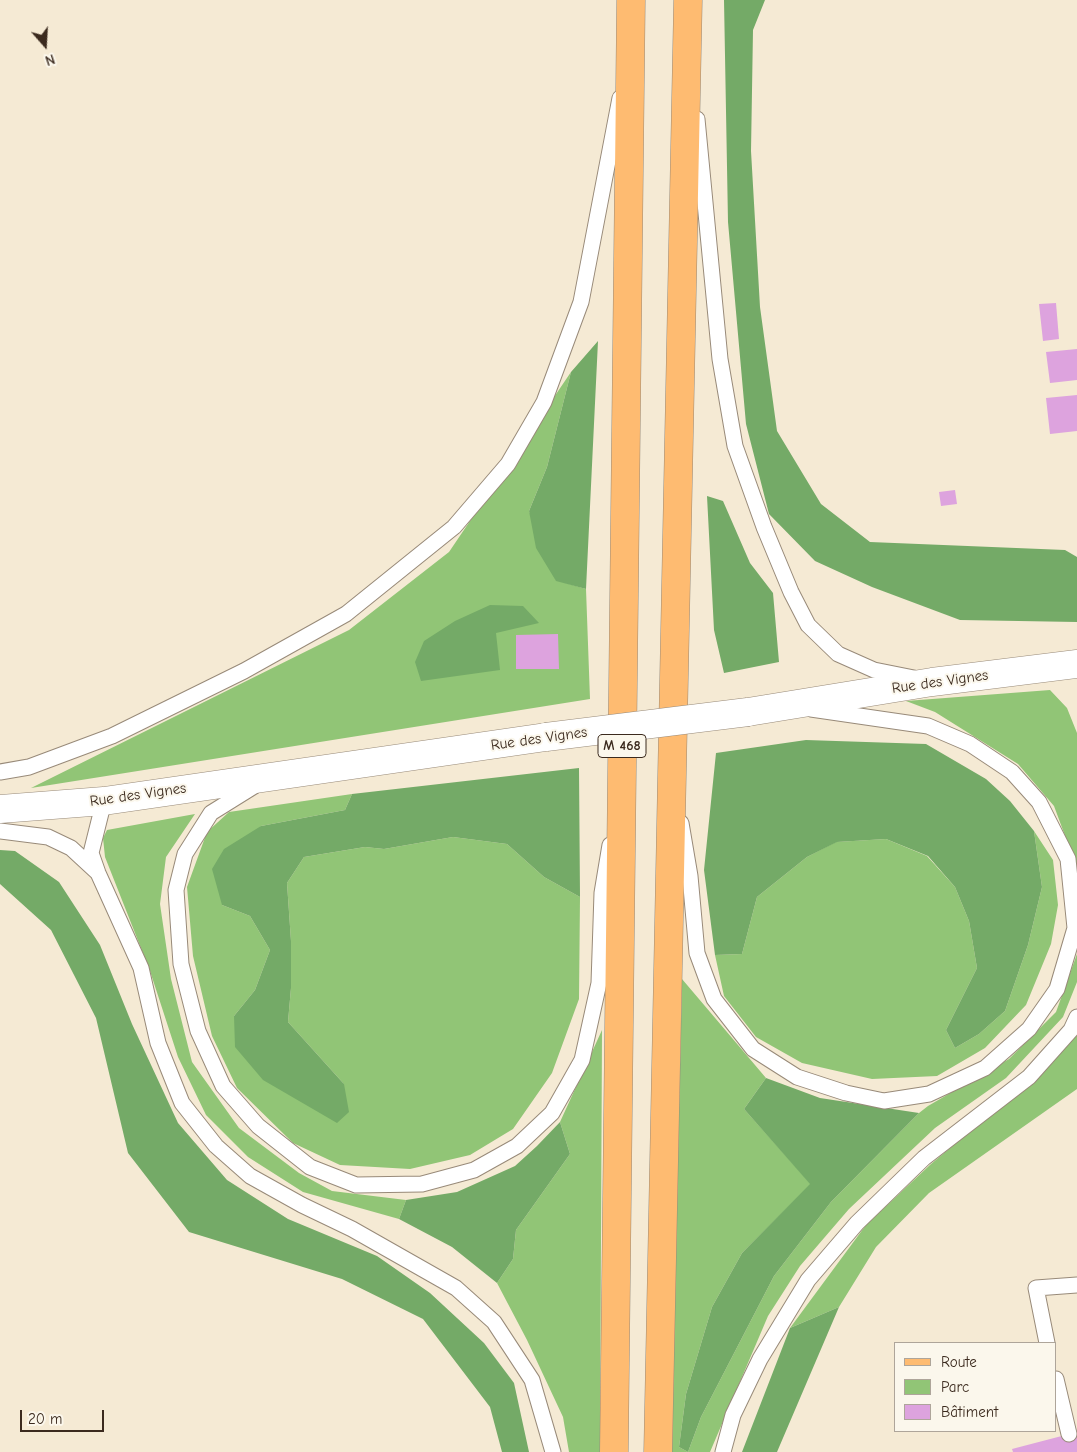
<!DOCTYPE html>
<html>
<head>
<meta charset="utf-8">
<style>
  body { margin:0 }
  #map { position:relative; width:1077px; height:1452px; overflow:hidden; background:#f5ead4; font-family:"Comic Neue",sans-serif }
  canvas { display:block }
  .legend { position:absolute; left:894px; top:1342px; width:162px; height:90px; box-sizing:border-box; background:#fbf7ec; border:1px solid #aea59a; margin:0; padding:6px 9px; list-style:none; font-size:15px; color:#3b2a1e }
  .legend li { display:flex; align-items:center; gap:10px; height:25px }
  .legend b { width:25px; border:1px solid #aea59a }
  .north { position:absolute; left:20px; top:20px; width:50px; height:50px; -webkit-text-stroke:4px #fbf7ec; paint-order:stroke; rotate:161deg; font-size:14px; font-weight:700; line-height:20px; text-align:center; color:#3b2a1e }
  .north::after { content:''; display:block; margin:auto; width:18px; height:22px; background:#3b2a1e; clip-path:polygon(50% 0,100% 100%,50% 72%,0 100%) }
  .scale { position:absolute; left:20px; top:1410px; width:84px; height:22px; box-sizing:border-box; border:2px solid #3b2a1e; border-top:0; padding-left:6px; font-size:15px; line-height:18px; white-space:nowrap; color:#3b2a1e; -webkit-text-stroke:4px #fbf7ec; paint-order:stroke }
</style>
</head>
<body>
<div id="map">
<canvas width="1077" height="1452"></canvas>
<ul class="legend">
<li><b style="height:6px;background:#febb71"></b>Route</li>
<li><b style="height:14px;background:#91c576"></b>Parc</li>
<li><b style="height:14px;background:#dda3de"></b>Bâtiment</li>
</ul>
<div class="north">N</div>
<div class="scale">20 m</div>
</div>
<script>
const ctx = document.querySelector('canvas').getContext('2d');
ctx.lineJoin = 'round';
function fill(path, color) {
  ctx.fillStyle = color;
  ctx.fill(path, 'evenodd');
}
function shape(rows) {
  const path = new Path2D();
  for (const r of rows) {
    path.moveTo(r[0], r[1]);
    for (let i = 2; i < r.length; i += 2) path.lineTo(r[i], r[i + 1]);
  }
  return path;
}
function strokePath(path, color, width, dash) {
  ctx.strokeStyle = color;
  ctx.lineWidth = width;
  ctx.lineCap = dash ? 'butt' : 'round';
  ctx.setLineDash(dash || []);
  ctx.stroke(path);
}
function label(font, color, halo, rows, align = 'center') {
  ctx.font = font + ' "Comic Neue",sans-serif';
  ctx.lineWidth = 4;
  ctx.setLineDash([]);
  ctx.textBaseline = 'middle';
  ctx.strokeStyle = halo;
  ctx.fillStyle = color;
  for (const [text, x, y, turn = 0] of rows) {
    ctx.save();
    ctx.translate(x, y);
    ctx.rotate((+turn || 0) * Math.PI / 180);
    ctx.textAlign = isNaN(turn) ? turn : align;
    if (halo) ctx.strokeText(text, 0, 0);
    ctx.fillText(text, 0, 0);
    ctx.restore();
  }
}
fill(shape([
  [571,372,547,467,529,511,556,580,586,589,590,699,31,788,349,630,449,552],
  [1050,690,1067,708,1077,733,1077,868,1054,806,1018,764,935,712,906,701],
  [352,794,345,810,261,826,222,905,250,916,270,950,255,990,234,1016,344,1084,288,1022,291,988,291,941,287,883,304,857,365,847,384,849,453,837,507,844,544,877,580,897,579,999,552,1073,513,1129,470,1155,410,1169,340,1165,293,1143,237,1088,212,1036,193,956,187,887,207,832,229,812],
  [195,814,166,857,160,904,171,979,192,1062,239,1128,299,1173,332,1191,406,1200,399,1219,303,1192,248,1157,206,1115,178,1057,150,971,105,857,103,838,107,830],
  [1034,831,1053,860,1058,905,1051,944,1026,1005,985,1048,937,1076,872,1079,802,1063,756,1037,724,996,715,955,742,954,757,897,807,857,836,842,886,839,927,856,955,887,969,921,977,968,946,1030,955,1048,979,1034,1005,1011,1028,945,1042,887],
  [1077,954,1077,982,1063,1017,1006,1078,935,1128,849,1209,800,1266,768,1316,710,1452,671,1452,682,979,766,1078,744,1109,811,1184,742,1253,712,1307,686,1394,679,1447,688,1452,701,1417,774,1276,831,1202,919,1113,928,1106,1009,1059,1056,1012],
  [602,1030,600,1452,569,1452,563,1417,527,1340,497,1283,513,1259,516,1230,570,1154,560,1122],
  [1077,1031,1077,1089,929,1193,876,1247,839,1307,790,1328,866,1225,931,1164,1054,1061]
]), '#91c576');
fill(shape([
  [724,0,765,0,753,30,751,151,760,307,777,431,821,504,870,542,1065,550,1077,557,1077,622,960,620,872,587,815,561,769,514,746,424,728,222],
  [598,341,586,589,556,581,536,548,529,511,547,467,571,372],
  [707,496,723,501,750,563,773,593,779,662,724,673,714,630],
  [490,605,523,606,539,623,496,633,500,670,421,681,415,662,424,641,455,621],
  [806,740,926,744,986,779,1010,801,1034,831,1042,887,1028,945,1005,1011,979,1034,955,1048,946,1030,977,968,969,921,955,887,928,856,886,839,837,842,807,857,757,897,742,954,715,955,704,870,716,753],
  [579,768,580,897,544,877,507,844,453,837,384,849,365,847,304,857,287,883,291,941,291,988,288,1022,344,1084,349,1112,337,1123,263,1080,235,1047,234,1016,255,990,270,950,250,916,222,905,212,869,224,849,261,826,345,810,352,794],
  [0,850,15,851,59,882,100,945,132,1024,178,1123,227,1180,288,1219,377,1256,430,1293,484,1343,514,1383,529,1452,502,1452,490,1407,423,1319,342,1279,189,1232,128,1153,96,1018,51,930,0,884],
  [766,1078,820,1098,919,1113,831,1202,774,1276,701,1417,688,1452,679,1447,686,1394,712,1307,742,1253,810,1184,744,1109],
  [560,1122,570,1154,516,1230,513,1259,497,1283,452,1247,399,1219,406,1200,457,1192,515,1166,537,1146],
  [839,1307,777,1452,742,1452,790,1328]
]), '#74aa67');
fill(shape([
  [1056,303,1059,339,1043,341,1039,304],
  [1077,349,1077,380,1050,383,1046,352],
  [1077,395,1077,431,1050,434,1046,398],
  [955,490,957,504,941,506,939,492],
  [558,634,559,669,516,669,516,635],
  [1077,1432,1077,1452,1013,1452,1012,1449]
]), '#dda3de');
const service = shape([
  [697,119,720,359,735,446,764,527,791,592,808,625,838,654,874,670,914,678],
  [0,772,29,767,112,736,244,671,346,614,454,527,508,464,544,402,581,302,620,98],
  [256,785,211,813,185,854,176,890,181,964,198,1031,223,1086,258,1126,310,1167,356,1185,422,1184,474,1170,517,1146,552,1113,582,1060,599,983,602,893,610,845],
  [104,801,91,853,98,873,141,968,158,1043,182,1103,216,1146,250,1176,302,1205,352,1229,456,1288,494,1322,532,1380,553,1452],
  [681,823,690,876,697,953,714,999,753,1049,797,1077,846,1093,884,1101,929,1094,985,1068,1029,1029,1057,989,1075,928,1068,859,1039,802,1012,772,970,744,928,726,811,709],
  [0,831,48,837,71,848,97,872],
  [1047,1343,1036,1288,1077,1285],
  [1056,1379,1069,1434],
  [723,1452,733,1415,760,1359,808,1280,857,1223,924,1158,1029,1077,1071,1030,1077,1017]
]);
const minor = shape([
  [748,712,932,682,1077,664],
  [0,809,104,801,546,737]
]);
const primary = shape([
  [614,1452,631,0],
  [658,1452,688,0]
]);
strokePath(service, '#988a79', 17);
strokePath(minor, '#988a79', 29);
strokePath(primary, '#988a79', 29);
strokePath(service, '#fff', 15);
strokePath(minor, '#fff', 28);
strokePath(primary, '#febb71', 28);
const minorBridge = shape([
  [546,737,748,712]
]);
strokePath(minorBridge, '#988a79', 29, []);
strokePath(minorBridge, '#fff', 28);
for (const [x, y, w] of [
  [622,746,48]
]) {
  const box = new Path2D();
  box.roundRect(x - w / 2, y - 11.5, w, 23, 4);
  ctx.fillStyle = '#fbf7ec';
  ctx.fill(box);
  strokePath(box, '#3b2a1e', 1);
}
label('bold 14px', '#3b2a1e', null, [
  ["M 468",622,746]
]);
label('15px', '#3b2a1e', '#fbf7ec', [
  ["Rue des Vignes",940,682,-8],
  ["Rue des Vignes",539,739,-8],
  ["Rue des Vignes",138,795,-8]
]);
</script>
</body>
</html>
